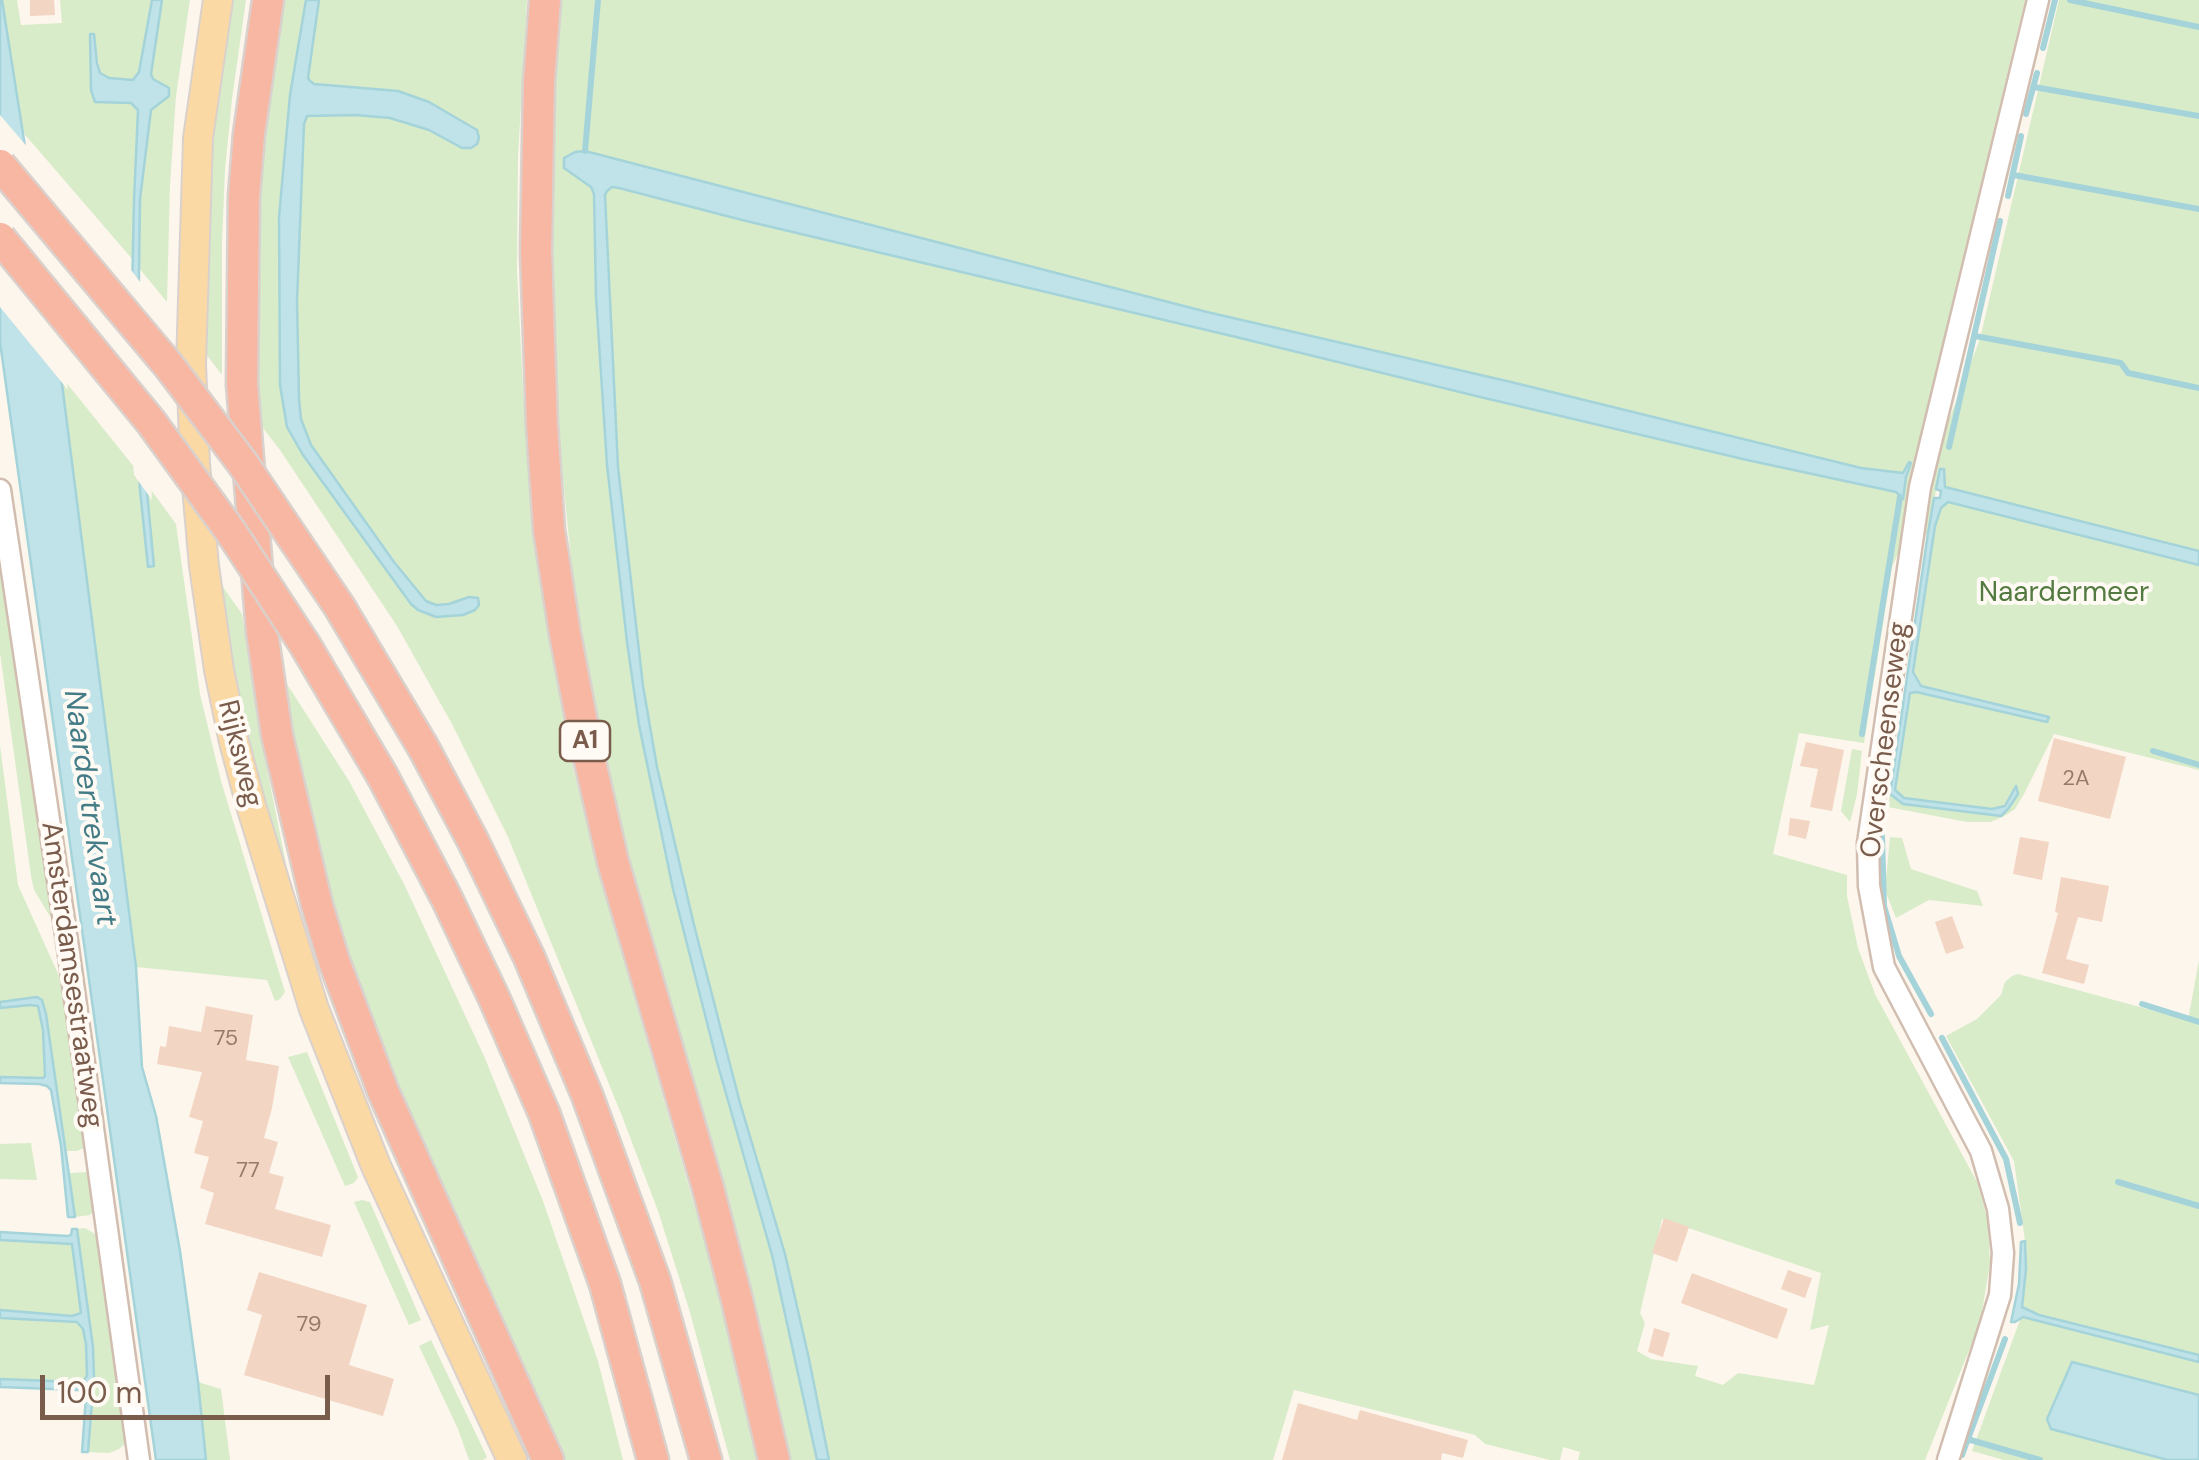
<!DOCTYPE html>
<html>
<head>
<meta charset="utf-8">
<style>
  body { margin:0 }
  #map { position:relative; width:2199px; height:1460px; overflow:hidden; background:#fdf6ec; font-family:"DM Sans",sans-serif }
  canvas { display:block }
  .scale { position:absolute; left:40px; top:1375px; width:290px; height:45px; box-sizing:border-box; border:5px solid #7a5c4d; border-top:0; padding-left:12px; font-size:30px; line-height:35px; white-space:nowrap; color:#7a5c4d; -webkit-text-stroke:8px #fffaf3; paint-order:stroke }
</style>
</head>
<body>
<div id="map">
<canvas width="2199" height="1460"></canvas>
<div class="scale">100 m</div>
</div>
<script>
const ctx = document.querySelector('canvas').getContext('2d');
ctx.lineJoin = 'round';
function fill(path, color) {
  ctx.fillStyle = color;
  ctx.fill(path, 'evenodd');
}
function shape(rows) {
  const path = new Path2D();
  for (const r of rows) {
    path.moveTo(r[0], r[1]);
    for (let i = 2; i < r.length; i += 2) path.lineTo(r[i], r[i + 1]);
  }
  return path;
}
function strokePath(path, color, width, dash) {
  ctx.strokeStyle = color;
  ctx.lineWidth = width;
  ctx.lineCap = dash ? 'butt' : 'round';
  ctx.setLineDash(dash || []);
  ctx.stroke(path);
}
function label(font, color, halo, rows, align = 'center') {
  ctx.font = font + ' "DM Sans",sans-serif';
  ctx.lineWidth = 8;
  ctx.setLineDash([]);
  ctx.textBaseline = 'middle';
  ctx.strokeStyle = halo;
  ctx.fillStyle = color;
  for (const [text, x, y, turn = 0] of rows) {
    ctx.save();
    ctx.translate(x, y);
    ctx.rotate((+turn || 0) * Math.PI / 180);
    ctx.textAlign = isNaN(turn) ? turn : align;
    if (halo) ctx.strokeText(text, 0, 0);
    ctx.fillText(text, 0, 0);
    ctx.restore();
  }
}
fill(shape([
  [2,0,17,0,21,25,62,23,60,0,152,0,139,72,133,80,109,78,100,72,94,34,90,34,91,90,119,102,131,103,138,110,133,260,21,130],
  [162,0,190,0,176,96,170,185,167,302,139,268,140,199,151,110,169,96,163,86,153,79,150,68],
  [227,0,246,0,232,99,225,170,222,242,222,375,203,350,207,160],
  [278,0,306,0,290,95,279,217,280,385,287,427,436,617,447,617,463,615,469,597,449,604,436,605,426,601,420,596,311,445,301,419,297,366,297,301,304,123,307,115,356,115,390,118,429,130,462,148,477,130,429,102,398,91,314,84,308,78,319,0,527,0,518,157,517,271,523,389,535,501,537,552,549,640,574,772,611,916,706,1246,759,1460,730,1460,689,1309,658,1211,622,1116,508,837,452,724,397,626,280,450,256,419,257,197],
  [559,0,2025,0,1944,337,1904,540,1892,567,1864,743,1799,733,1773,854,1847,875,1847,896,1858,948,1875,994,1977,1182,1988,1221,1990,1263,1980,1323,1925,1460,1578,1460,1580,1452,1563,1447,1560,1460,1550,1460,1485,1444,1475,1435,1294,1390,1273,1460,829,1460,785,1254,740,1103,694,925,657,767,643,686,618,467,605,195,606,191,612,187,619,188,742,220,1236,337,1476,396,1747,460,1896,492,1900,497,1903,498,1906,477,1910,463,1908,462,1903,473,1861,468,1511,382,1207,312,747,192,585,151,575,152,564,168,591,187,594,194,596,297,607,465,627,642,639,725,673,889,717,1062,772,1255,817,1460,790,1460,745,1275,636,884,615,803,585,662,572,569,557,419,551,165],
  [1662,1219,1821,1273,1810,1330,1829,1325,1814,1385,1738,1373,1723,1385,1695,1376,1698,1366,1651,1359,1637,1351,1645,1323,1640,1313],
  [2059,0,2199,0,2199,770,2054,734,2024,794,2015,809,2003,817,1990,822,1967,822,1888,807,1890,794,1903,804,2001,816,2005,807,1992,809,1904,798,1895,790,1935,526,1945,487,1940,469,1928,533,1919,539,1938,448,1980,339],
  [61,376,139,473,148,567,154,565,146,483,176,524,200,694,221,781,285,992,280,999,275,1001,267,980,136,967],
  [0,540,56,920,51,918,34,890,31,876,0,653],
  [216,577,242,614,264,754,292,894,251,755],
  [280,673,349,781,404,884,484,1056,543,1201,598,1361,623,1460,563,1460,407,1120,345,950,309,821],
  [0,745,18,885,59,976,68,1011,86,1147,77,1151,66,1151,44,1004,37,997,0,1002],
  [1852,749,1862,751,1857,794,1850,822,1841,811],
  [1890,837,1902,838,1911,869,1977,891,1983,906,1929,900,1896,918,1885,890],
  [2199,960,2199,1460,2004,1460,1972,1451,2024,1309,2021,1307,2026,1269,2025,1241,2014,1161,1946,1036,1977,1019,2001,995,2005,982,2012,976,2018,974,2188,1020],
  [30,1005,38,1006,40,1013,47,1072,44,1078,0,1077,0,1008],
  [307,1052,358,1177,354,1183,345,1186,288,1057],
  [31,1143,37,1180,0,1179,0,1144],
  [87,1172,93,1176,98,1206,90,1215,75,1217,69,1173],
  [362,1200,370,1202,421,1320,409,1325,354,1202],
  [85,1228,95,1234,102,1243,128,1441,119,1449,109,1453,88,1452,94,1376,77,1229],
  [0,1240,72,1243,81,1313,72,1316,0,1310],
  [0,1318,77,1322,83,1329,86,1344,86,1378,77,1382,0,1379],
  [431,1340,487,1457,483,1460,469,1460,458,1429,419,1346],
  [198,1382,221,1389,230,1460,206,1460]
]), '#d8ecc9');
const water = shape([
  [0,0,2,0,61,376,136,967,142,1067,156,1116,180,1251,198,1382,206,1460,156,1460,0,342,0,0],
  [152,0,162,0,151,74,153,79,169,88,169,96,151,110,140,199,138,347,147,492,154,566,148,567,140,490,131,338,134,201,138,110,131,103,95,102,91,90,90,34,94,34,97,63,100,73,109,78,133,80,139,72,152,0],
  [306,0,319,0,308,78,310,81,314,84,398,91,429,102,477,130,479,138,477,144,471,148,462,148,429,130,390,118,356,115,307,116,304,124,297,301,299,399,301,419,311,445,394,562,426,601,436,605,449,604,469,597,478,598,479,605,475,610,463,615,436,617,418,610,411,604,303,455,287,427,280,385,279,217,290,95,306,0],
  [585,151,1207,312,1511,382,1861,468,1903,473,1909,462,1911,463,1906,477,1903,499,1896,492,1747,460,1476,396,1236,337,742,220,619,188,612,187,607,191,605,195,618,467,643,686,657,767,694,925,740,1103,785,1254,809,1359,829,1460,817,1460,772,1255,717,1062,673,889,639,725,627,642,607,465,596,297,594,194,591,187,564,168,564,158,575,152,585,151],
  [1940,469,1944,469,1945,487,2199,551,2199,565,1948,502,1941,508,1935,526,1913,672,1921,686,2049,717,2047,722,1916,692,1910,693,1895,790,1904,798,1992,809,2005,806,2016,786,2018,794,2008,809,2001,816,1903,804,1890,794,1928,533,1934,498,1940,498,1941,491,1936,489,1940,469],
  [37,997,42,1000,46,1014,75,1217,68,1217,61,1146,51,1090,47,1086,39,1084,0,1083,0,1077,43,1078,45,1076,43,1030,38,1006,30,1005,0,1008,0,1002,37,997],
  [72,1229,77,1229,93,1347,94,1377,88,1452,82,1452,86,1396,84,1392,78,1390,0,1387,0,1379,77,1382,83,1381,87,1376,86,1344,83,1329,77,1322,0,1318,0,1310,72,1316,81,1313,72,1244,0,1240,0,1232,68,1236,71,1235,72,1229],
  [2025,1241,2026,1269,2022,1307,2039,1315,2199,1355,2199,1362,2023,1317,2015,1322,2011,1322,2019,1284,2021,1242,2025,1241],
  [2072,1362,2199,1395,2199,1460,2168,1460,2051,1429,2047,1419,2072,1362]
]);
fill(water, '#bfe3e8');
strokePath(water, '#a5d3da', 2.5);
fill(shape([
  [0,115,30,150,68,390,0,307],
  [128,266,144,287,143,346,152,500,134,475,126,338]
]), '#fdf6ec');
strokePath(shape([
  [2070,0,2199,27],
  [2043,48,2055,0],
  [2034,87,2199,116],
  [2026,114,2037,73],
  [585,151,598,0],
  [2014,175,2199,209],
  [2008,196,2021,136],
  [1975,336,2121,363,2128,373,2199,388],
  [1949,447,2000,221],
  [1862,734,1900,497],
  [2153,751,2199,765],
  [1882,836,1884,906,1899,956,1931,1014],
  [2142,1004,2199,1022],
  [1942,1038,2006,1159,2020,1223],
  [2118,1182,2199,1206],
  [1967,1439,2040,1460],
  [1962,1455,2005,1339]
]), '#a5d3da', 6);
fill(shape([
  [30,0,54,0,55,15,30,16],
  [2054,738,2126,757,2110,819,2038,801],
  [1806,742,1844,750,1832,811,1810,807,1818,769,1800,766],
  [1790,818,1810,821,1806,839,1788,835],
  [2020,837,2049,842,2042,880,2013,874],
  [2061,877,2109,886,2102,922,2078,917,2066,959,2089,965,2084,984,2042,973,2058,913,2055,912],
  [1952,916,1964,948,1946,954,1935,922],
  [206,1006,253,1015,246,1060,279,1066,272,1108,264,1138,278,1142,269,1173,284,1177,275,1209,331,1225,322,1257,205,1224,214,1193,200,1188,209,1157,194,1153,203,1121,189,1117,202,1072,157,1064,160,1046,166,1047,169,1026,201,1032],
  [1664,1218,1689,1227,1677,1262,1652,1253],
  [1788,1270,1812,1278,1805,1298,1781,1289],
  [259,1272,367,1305,349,1365,394,1379,383,1416,244,1375,262,1315,247,1310],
  [1692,1273,1788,1309,1777,1339,1681,1303],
  [1654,1328,1670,1333,1663,1357,1648,1352],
  [1298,1403,1357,1420,1360,1410,1468,1440,1463,1458,1442,1453,1441,1460,1282,1460]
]), '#f3d5c3');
const minor = shape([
  [0,490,68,948,139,1460],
  [1948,1460,2000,1295,2003,1253,1998,1209,1981,1151,1884,967,1869,886,1868,843,1920,487,2038,0]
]);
const major = shape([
  [218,0,198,138,191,364,195,464,204,566,219,670,234,742,252,809,314,1009,376,1166,512,1460]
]);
const highway = shape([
  [268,0,249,134,244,196,242,384,262,632,277,735,317,905,334,961,383,1091,548,1460],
  [545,0,539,82,536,252,542,425,549,530,565,634,586,744,613,862,708,1188,737,1300,774,1460],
  [423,747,473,841,529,957,587,1095,655,1281,706,1460],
  [383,777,447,899,494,998,544,1113,605,1284,653,1460]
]);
strokePath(minor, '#d1beb0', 25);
strokePath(major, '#dad1cd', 32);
strokePath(highway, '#dad1cd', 35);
strokePath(minor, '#fff', 20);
strokePath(major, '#fbd9a5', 28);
strokePath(highway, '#f7b7a3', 30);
const highwayBridge = shape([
  [0,165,169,366,243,464,339,606,423,747],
  [0,238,151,422,231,532,305,645,383,777]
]);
strokePath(highwayBridge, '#dad1cd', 35, []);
strokePath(highwayBridge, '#f7b7a3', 30);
label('22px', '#987a6a', null, [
  ["2A",2076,779],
  ["75",226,1039],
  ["77",248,1171],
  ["79",309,1325]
]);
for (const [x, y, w] of [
  [585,741,50]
]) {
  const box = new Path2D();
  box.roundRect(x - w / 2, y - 20, w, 40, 8);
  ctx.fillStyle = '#fffaf3';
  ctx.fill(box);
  strokePath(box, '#7a5c4d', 2.5);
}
label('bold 25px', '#7a5c4d', null, [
  ["A1",585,741]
]);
label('28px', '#537a41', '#fffaf3', [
  ["Naardermeer",2064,594]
]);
label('28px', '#7a5c4d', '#fffaf3', [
  ["Overscheenseweg",1886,740,-83],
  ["Rijksweg",239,754,76],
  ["Amsterdamsestraatweg",71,975,82]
]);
label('italic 30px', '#437c86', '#fffaf3', [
  ["Naardertrekvaart",89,808,82]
]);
</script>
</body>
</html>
